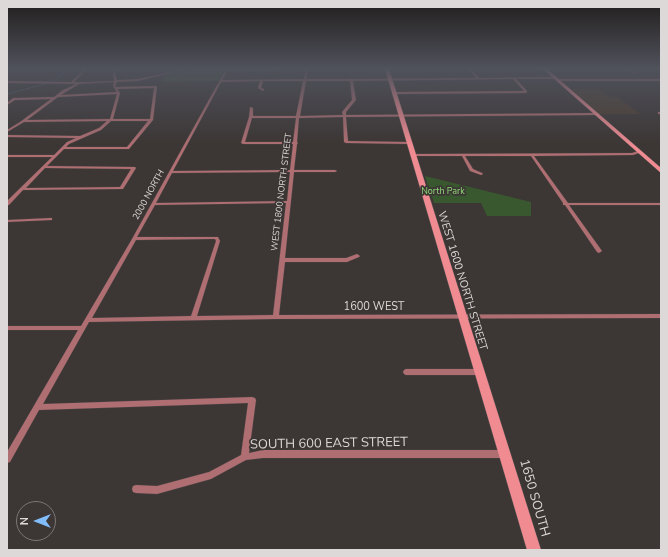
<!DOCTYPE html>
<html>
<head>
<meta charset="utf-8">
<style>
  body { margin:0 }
  #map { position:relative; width:668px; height:557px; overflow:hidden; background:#3c3634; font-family:"Nunito Sans",sans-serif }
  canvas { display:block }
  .frame { position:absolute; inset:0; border:8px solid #ddd9d8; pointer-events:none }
  .north { position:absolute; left:16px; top:501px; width:40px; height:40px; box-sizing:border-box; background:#3c3634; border:1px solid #7c7776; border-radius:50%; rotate:270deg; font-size:11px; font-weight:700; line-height:16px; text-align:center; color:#ddd9d8 }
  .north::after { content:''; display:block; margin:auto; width:14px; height:18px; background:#80bdfa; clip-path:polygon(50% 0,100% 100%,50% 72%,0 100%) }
</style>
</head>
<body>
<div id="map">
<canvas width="668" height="557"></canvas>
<div class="frame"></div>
<div class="north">N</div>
</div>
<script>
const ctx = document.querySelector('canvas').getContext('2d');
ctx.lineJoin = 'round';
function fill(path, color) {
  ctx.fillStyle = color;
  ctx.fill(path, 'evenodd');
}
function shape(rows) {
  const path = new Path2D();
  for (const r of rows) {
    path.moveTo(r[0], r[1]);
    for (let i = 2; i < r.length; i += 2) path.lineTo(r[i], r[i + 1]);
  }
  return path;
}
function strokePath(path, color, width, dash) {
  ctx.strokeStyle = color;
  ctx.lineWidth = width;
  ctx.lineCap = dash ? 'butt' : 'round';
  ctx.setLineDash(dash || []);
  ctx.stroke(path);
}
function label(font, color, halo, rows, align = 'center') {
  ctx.font = font + ' "Nunito Sans",sans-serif';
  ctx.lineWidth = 3.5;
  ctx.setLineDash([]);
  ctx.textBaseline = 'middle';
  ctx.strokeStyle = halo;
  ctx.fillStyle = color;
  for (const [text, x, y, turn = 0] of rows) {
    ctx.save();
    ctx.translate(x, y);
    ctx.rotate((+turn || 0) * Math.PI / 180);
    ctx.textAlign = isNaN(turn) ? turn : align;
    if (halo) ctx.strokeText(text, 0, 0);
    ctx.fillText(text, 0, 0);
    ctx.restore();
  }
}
fill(shape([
  [568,89,599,89,609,97,618,97,640,114,597,114]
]), '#4a3c2f');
fill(shape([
  [190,69,225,69,218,81,162,82,166,75],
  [425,176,531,202,531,216,487,216,481,203,434,203]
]), '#395830');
strokePath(shape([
  [52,81,57,79,66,69],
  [7,94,45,84]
]), '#445e67', 1);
const street = shape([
  [85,69,87,69,74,82,89,82,114,81,113,73,118,69,120,69,115,73,117,80,138,79,185,69,187,69,138,81,117,82,115,86,116,87,156,86,157,87,153,120,129,149,64,149,47,166,135,167,136,168,123,189,23,190,9,205,7,205,7,201,52,157,7,157,7,155,54,155,67,142,76,138,7,137,7,135,80,136,99,128,107,121,24,122,7,132,7,130,20,122,51,99,15,100,7,105,7,103,13,98,54,97,63,90,76,84,7,83,7,81,71,82,85,69],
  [114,82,113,86,117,92,61,95,79,84,114,82],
  [154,88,150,119,113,119,120,93,117,89,154,88],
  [117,94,110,119,27,120,58,97,117,94],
  [111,121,148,121,127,147,66,147,69,144,101,130,111,121],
  [45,168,131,169,120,187,26,188,45,168],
  [226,69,280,69,279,70,228,70,222,80,304,79,306,69,308,69,306,79,350,79,351,78,352,79,476,78,469,69,471,69,479,78,556,77,557,78,556,79,516,79,527,91,527,92,526,93,394,94,393,93,394,92,524,91,513,79,353,81,356,100,346,112,346,115,597,113,599,114,597,115,346,117,348,141,409,142,410,143,408,144,346,143,344,142,343,117,299,118,297,142,298,143,297,144,294,170,335,170,337,171,335,172,294,172,285,258,346,258,357,254,360,256,359,257,347,262,285,262,279,315,661,314,661,318,276,319,89,322,43,404,252,397,255,398,256,400,249,453,263,450,505,450,508,451,509,454,508,457,505,458,263,458,246,460,211,479,157,494,136,493,133,492,132,489,133,486,136,485,157,486,209,472,241,455,248,403,39,410,10,462,7,463,7,452,78,330,7,330,7,326,81,326,132,239,226,69],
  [260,81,258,88,263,91,264,90,264,89,261,88,263,81,303,81,296,116,253,116,253,108,250,107,249,117,241,143,243,144,293,144,290,170,173,171,221,82,260,81],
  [306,81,350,81,352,100,342,112,343,115,300,116,306,81],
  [252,118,296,118,293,142,245,142,252,118],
  [290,172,287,201,156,203,172,173,290,172],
  [286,203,273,315,197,316,220,241,218,237,137,237,155,205,286,203],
  [211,239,215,239,216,241,191,316,92,318,136,240,211,239],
  [624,69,626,69,635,72,633,73,624,69],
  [558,79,661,79,661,81,557,81,558,79],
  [658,112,661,112,661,114,658,114,658,112],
  [638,151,639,151,639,153,633,155,534,156,568,203,661,203,661,205,569,205,602,251,599,253,597,252,565,205,563,205,563,203,531,156,465,156,473,169,482,173,483,174,481,175,470,171,462,156,412,156,410,155,412,154,632,153,638,151],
  [50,218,52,218,52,220,7,222,7,220,50,218],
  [406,369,479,369,481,370,482,372,481,374,479,375,406,375,404,374,403,372,404,370,406,369]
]);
const secondary = shape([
  [385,69,389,69,541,550,527,550,385,69],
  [543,69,547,69,661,168,661,173,543,69]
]);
strokePath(street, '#595352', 0.5);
strokePath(secondary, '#595352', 1);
fill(street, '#ae6e72');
fill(secondary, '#f18b92');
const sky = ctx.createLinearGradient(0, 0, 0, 146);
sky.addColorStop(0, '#211e1d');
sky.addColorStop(0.47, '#50525c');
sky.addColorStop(1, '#50525c00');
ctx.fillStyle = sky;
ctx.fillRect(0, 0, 668, 146);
label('9px', '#ddd9d8', '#3c3634', [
  ["WEST 1800 NORTH STREET",282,192,-83],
  ["2000 NORTH",149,195,-61]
]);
label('9px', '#8fdb78', '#3c3634', [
  ["North Park",443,192]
]);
label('11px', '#ddd9d8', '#3c3634', [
  ["WEST 1600 NORTH STREET",462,281,73],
  ["1600 WEST",374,307]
]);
label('13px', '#ddd9d8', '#3c3634', [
  ["SOUTH 600 EAST STREET",329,444,-1],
  ["1650 SOUTH",534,498,74]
]);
</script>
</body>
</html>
